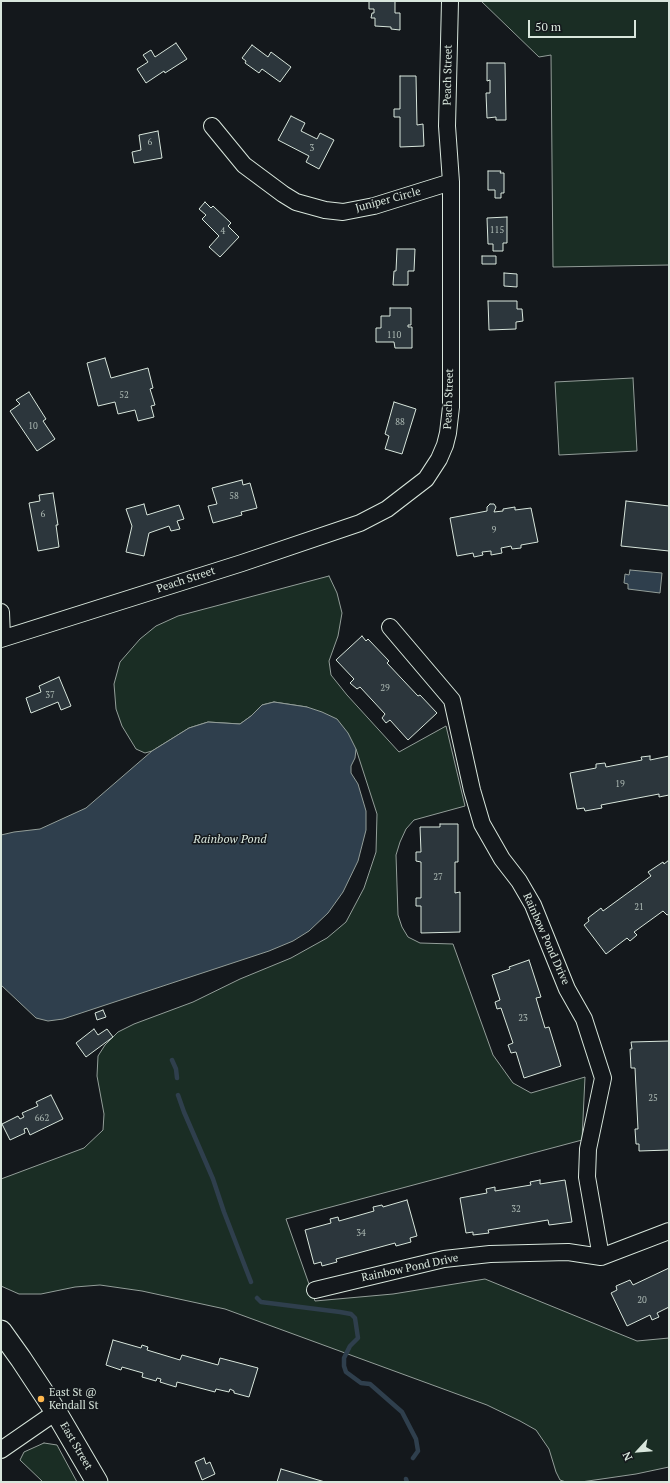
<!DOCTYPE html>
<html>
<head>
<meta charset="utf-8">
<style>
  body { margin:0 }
  #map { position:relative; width:670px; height:1483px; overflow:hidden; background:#14181c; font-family:"PT Serif",serif }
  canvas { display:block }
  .frame { position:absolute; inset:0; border:2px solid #d8e6dc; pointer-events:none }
  .north { position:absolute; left:618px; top:1431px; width:40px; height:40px; -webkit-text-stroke:3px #14181c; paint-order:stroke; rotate:244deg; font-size:11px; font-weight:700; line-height:16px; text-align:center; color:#d8e6dc }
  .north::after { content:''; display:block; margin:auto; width:14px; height:18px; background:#d8e6dc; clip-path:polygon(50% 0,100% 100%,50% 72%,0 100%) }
  .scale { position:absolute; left:528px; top:20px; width:108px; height:18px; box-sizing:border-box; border:2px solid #d8e6dc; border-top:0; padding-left:5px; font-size:12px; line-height:14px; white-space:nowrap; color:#d8e6dc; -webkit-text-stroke:3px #14181c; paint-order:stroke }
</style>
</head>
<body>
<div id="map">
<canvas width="670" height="1483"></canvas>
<div class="frame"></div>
<div class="north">N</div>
<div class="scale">50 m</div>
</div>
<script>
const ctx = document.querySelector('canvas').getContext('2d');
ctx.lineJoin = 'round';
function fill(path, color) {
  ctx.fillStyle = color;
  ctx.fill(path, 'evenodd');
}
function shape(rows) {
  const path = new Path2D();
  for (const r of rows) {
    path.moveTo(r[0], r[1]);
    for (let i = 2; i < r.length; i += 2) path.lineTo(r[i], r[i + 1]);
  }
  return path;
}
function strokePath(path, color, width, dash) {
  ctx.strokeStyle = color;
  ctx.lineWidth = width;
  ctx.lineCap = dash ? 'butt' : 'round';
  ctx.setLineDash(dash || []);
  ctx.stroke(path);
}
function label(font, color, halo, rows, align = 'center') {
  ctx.font = font + ' "PT Serif",serif';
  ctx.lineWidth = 3;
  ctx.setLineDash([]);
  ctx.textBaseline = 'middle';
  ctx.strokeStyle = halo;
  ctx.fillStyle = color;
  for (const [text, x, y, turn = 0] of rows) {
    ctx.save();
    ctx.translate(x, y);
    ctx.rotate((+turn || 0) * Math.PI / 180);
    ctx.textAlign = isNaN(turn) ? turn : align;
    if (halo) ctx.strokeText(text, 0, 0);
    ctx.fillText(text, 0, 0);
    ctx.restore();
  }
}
const green = shape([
  [481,1,669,1,669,265,553,267,551,55,539,57,481,1],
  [633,378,637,451,559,455,555,382,633,378],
  [329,576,337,593,342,613,338,636,329,661,331,675,347,695,399,752,446,726,465,806,414,820,406,829,400,842,396,855,398,915,402,927,408,937,420,943,453,944,493,1055,513,1083,531,1093,585,1077,582,1140,286,1219,315,1301,393,1294,485,1279,637,1341,669,1338,669,1467,636,1474,581,1482,566,1482,560,1480,556,1472,549,1449,536,1430,520,1421,487,1405,225,1309,142,1291,100,1285,75,1287,41,1294,19,1294,1,1286,1,1179,84,1148,103,1130,104,1114,97,1076,98,1056,105,1045,118,1032,134,1024,193,1002,240,979,291,958,327,938,346,922,364,888,376,852,377,814,356,749,307,707,274,702,262,705,251,716,240,724,208,722,189,728,152,751,145,753,136,749,122,726,116,709,114,684,120,662,140,639,156,626,178,616,329,576],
  [44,1443,57,1445,77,1482,43,1482,20,1460,24,1452,44,1443]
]);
fill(green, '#1a2d24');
strokePath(green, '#939e99', 1);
const water = shape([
  [630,570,662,573,660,593,628,589,628,584,624,583,625,574,629,575,630,570],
  [274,702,307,707,322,712,337,719,348,733,356,749,355,758,351,766,351,773,358,784,366,811,366,830,358,861,343,892,328,913,309,931,293,941,269,951,63,1019,48,1021,36,1018,1,985,1,835,14,832,40,829,86,808,152,751,189,728,208,722,240,724,251,716,262,705,274,702]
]);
fill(water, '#2f3f4d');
strokePath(water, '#939e99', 1);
strokePath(shape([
  [172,1060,176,1069,177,1078],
  [178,1095,184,1112,213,1179,224,1212,251,1282],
  [257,1298,261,1302,340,1312,351,1314,355,1318,358,1338,350,1346,344,1358,344,1366,346,1372,361,1383,370,1384,402,1412,416,1439,418,1451,413,1458],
  [406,1479,407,1482]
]), '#2f3f4d', 4.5);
const building = shape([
  [369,1,395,1,395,13,400,13,400,30,391,29,391,27,375,26,375,18,371,18,372,13,374,13,374,9,369,9,369,1],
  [176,43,187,59,165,73,164,71,146,83,137,69,148,62,143,55,151,50,155,57,176,43],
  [252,45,268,57,271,52,291,67,280,82,262,69,259,73,245,63,246,61,242,58,252,45],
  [487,63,505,63,506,120,496,120,496,117,487,118,486,93,490,93,490,80,487,81,487,63],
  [400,76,416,76,417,125,423,124,424,146,400,147,400,117,394,117,394,109,400,109,400,76],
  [291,116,305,123,301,131,317,139,320,133,334,140,319,169,306,162,309,156,278,140,291,116],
  [158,131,162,158,134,163,132,152,141,150,139,135,158,131],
  [488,171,501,171,500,173,504,173,504,193,501,193,501,198,495,198,495,190,488,190,488,171],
  [205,202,211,208,213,206,231,223,228,226,239,237,220,257,209,247,219,236,202,219,206,215,199,209,205,202],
  [507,217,507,243,503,243,503,251,493,251,493,244,488,244,487,218,507,217],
  [397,249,415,249,414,271,408,271,408,285,393,285,394,271,396,271,397,249],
  [482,256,496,256,496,264,482,264,482,256],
  [504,273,517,274,517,287,504,286,504,273],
  [488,301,517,301,517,309,522,309,523,321,516,322,516,329,489,330,488,301],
  [390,308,411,308,411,325,408,325,408,327,412,327,412,348,395,348,394,342,376,342,376,328,381,328,381,316,390,316,390,308],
  [105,358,111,378,148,368,153,388,150,389,155,405,151,406,154,417,138,421,135,410,118,414,115,402,98,406,87,363,105,358],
  [29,392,46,419,43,421,55,439,37,451,10,411,20,404,16,400,29,392],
  [394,402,416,409,402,454,385,449,389,436,385,434,394,402],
  [242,480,243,485,250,483,257,508,241,512,242,515,213,523,208,506,217,504,212,488,242,480],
  [53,493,58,525,56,525,59,547,38,551,29,503,40,501,39,495,53,493],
  [626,501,669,506,669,551,621,546,626,501],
  [144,504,147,515,179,505,184,519,177,521,180,529,171,531,169,526,149,533,144,556,126,552,132,526,126,509,144,504],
  [490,504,494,504,496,507,494,512,503,511,503,509,515,507,515,510,531,508,538,542,521,545,521,548,512,549,511,546,501,548,502,553,491,555,491,551,482,552,483,555,474,557,473,553,457,556,450,518,487,511,487,507,490,504],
  [362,636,366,641,368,639,389,661,387,663,418,696,420,695,437,713,408,740,390,720,386,723,382,718,385,714,360,687,357,689,350,683,354,679,336,660,362,636],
  [59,677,71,706,61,710,58,702,31,713,26,698,41,692,39,686,59,677],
  [650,756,650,760,669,756,669,795,659,797,659,794,601,805,602,808,585,811,584,808,577,809,570,773,596,768,596,764,605,763,606,767,642,760,641,757,650,756],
  [440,824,458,824,458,862,455,862,455,893,460,892,460,932,421,933,421,906,416,906,416,898,421,898,421,862,416,861,416,852,421,852,420,827,440,827,440,824],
  [669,860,669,914,667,915,663,911,634,932,637,935,630,941,627,938,606,954,584,925,589,921,588,918,601,908,603,911,651,876,648,872,663,862,664,864,669,860],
  [529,960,541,997,536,998,545,1028,549,1027,561,1066,524,1078,516,1052,511,1053,508,1045,513,1043,501,1008,497,1009,495,1002,500,1000,492,975,510,969,509,967,529,960],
  [103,1010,106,1017,97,1020,95,1013,103,1010],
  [94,1029,98,1035,107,1029,113,1037,86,1057,76,1043,94,1029],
  [669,1041,669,1150,639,1151,639,1144,636,1144,635,1129,638,1129,635,1068,631,1068,630,1049,632,1049,631,1042,669,1041],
  [51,1095,63,1119,30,1135,27,1128,24,1129,25,1133,10,1140,2,1124,18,1116,20,1119,24,1117,22,1113,38,1106,36,1102,51,1095],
  [540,1180,540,1184,565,1180,572,1222,549,1225,548,1220,488,1230,489,1233,473,1235,473,1232,466,1233,460,1198,487,1193,486,1189,495,1187,495,1191,531,1185,530,1182,540,1180],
  [407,1200,417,1236,410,1238,411,1242,396,1246,395,1243,336,1259,337,1262,322,1266,321,1262,314,1264,305,1230,331,1223,330,1219,338,1217,339,1221,374,1211,373,1207,382,1205,383,1207,407,1200],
  [669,1268,669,1307,657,1313,659,1317,652,1320,650,1315,627,1326,611,1293,617,1290,616,1286,630,1280,633,1285,669,1268],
  [113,1340,141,1348,142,1345,148,1347,147,1350,180,1360,182,1355,218,1365,220,1358,258,1368,249,1397,234,1393,234,1391,230,1389,229,1392,216,1389,215,1392,177,1382,176,1387,160,1382,161,1379,157,1378,156,1381,142,1377,143,1373,122,1367,121,1370,106,1365,113,1340],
  [204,1458,206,1464,210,1462,215,1474,202,1480,195,1462,204,1458],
  [281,1469,325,1482,277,1482,281,1469]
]);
fill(building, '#2c363c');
strokePath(building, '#d8e6dc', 1);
const minor = shape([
  [212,126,244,165,283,194,296,202,325,210,343,212,374,206,451,182],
  [1,612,2,638],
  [390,627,452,700,472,790,482,824,502,859,519,881,533,905,567,989,584,1019,603,1078,588,1149,587,1177,601,1257,669,1231],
  [1,639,242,563,360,523,387,509,426,479,439,459,445,445,448,433,451,407,451,182,447,126,450,1],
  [315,1290,444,1259,490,1254,568,1252,601,1257],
  [1,1450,56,1412]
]);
const major = shape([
  [1,1331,21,1359,56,1412,97,1482]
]);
strokePath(minor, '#d8e6dc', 18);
strokePath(major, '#d8e6dc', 23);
strokePath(minor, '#14181c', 16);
strokePath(major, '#14181c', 21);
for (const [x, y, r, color] of [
  [41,1399,4,"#ffb74d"]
]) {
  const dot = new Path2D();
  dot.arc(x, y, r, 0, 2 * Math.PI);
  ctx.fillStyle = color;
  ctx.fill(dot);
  strokePath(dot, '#14181c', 1.5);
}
label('9px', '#adbab4', null, [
  ["6",150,142],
  ["3",312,148],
  ["115",497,230],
  ["4",223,231],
  ["110",394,335],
  ["52",124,395],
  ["88",400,422],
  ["10",33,426],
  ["58",234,496],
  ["6",43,514],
  ["9",494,530],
  ["29",385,688],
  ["37",50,695],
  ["19",620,784],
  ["27",438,877],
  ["21",639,907],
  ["23",523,1018],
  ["25",653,1098],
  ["662",42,1118],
  ["32",516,1209],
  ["34",361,1233],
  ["20",642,1300]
]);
label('11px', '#d8e6dc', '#14181c', [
  ["Peach Street",448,75,-89],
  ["Juniper Circle",388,200,-15],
  ["Peach Street",449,399,-88],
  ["Peach Street",186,580,-18],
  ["Rainbow Pond Drive",546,939,66],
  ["Rainbow Pond Drive",410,1268,-12],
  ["East Street",76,1446,60]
]);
label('11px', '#d8e6dc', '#14181c', [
  ["East St @",49,1393],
  ["Kendall St",49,1406]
], 'left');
label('italic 12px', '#d8e6dc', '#14181c', [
  ["Rainbow Pond",230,840]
]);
</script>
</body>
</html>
